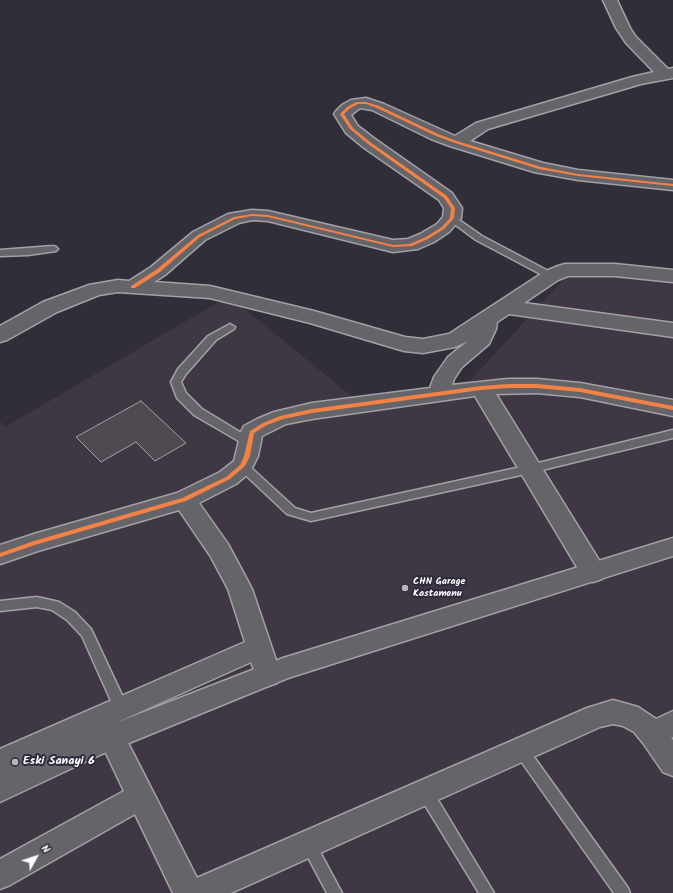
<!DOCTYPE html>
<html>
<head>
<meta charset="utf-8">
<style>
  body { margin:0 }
  #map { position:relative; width:673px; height:893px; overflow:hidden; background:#312e39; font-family:Kalam,sans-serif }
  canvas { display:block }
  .north { position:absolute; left:16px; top:837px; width:40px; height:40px; -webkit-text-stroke:3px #2f2a3d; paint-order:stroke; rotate:50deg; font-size:11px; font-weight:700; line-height:16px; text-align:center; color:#fff }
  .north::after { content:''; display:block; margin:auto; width:14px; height:18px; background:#fff; clip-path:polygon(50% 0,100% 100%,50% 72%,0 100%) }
</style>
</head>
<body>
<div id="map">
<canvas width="673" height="893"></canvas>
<div class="north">N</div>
</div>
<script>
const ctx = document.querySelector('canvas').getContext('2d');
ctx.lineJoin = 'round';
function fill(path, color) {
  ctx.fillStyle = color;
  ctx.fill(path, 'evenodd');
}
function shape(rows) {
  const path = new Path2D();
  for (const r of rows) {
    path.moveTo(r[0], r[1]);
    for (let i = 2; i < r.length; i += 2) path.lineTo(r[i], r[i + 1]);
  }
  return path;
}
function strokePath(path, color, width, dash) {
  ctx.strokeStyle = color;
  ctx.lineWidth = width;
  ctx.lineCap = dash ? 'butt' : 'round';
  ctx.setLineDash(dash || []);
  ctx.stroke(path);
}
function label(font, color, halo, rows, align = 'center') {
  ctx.font = font + ' Kalam,sans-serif';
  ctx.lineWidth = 4;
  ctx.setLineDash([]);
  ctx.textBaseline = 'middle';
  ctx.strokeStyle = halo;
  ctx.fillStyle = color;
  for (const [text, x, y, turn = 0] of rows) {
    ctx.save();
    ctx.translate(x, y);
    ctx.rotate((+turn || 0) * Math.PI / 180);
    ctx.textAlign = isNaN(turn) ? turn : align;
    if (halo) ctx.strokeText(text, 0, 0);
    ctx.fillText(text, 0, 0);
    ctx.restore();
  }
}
fill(shape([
  [569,273,669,280,673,277,673,893,0,893,0,421,5,427,229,296,356,400,471,380]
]), '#403745');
const building = shape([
  [141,401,186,443,155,461,136,442,101,462,76,437,141,401]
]);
fill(building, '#504a50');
strokePath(building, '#a2a1a6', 1);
const service = shape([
  [452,215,482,236,554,274,556,276,554,278,548,278,476,240,449,220,447,218,449,216,452,215],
  [53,246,56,247,58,249,56,251,28,255,0,256,0,250,53,246],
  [230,324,235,327,234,329,216,340,186,374,181,382,186,393,202,409,253,440,254,443,253,446,249,447,194,415,177,398,171,382,178,369,208,336,230,324],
  [673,430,673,438,530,473,311,521,287,514,236,466,238,463,242,462,246,463,295,508,311,513,530,465,673,430],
  [37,597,59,602,75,612,91,629,128,708,126,712,121,714,116,712,82,636,67,620,52,610,37,607,0,611,0,601,37,597],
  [521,744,526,746,628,888,630,893,614,893,516,754,514,750,516,746,521,744],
  [425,786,430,787,494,893,479,893,420,797,418,792,420,787,425,786],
  [308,837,313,839,342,893,327,893,301,844,303,839,308,837]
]);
const minor = shape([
  [603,0,617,0,630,28,636,37,668,69,673,68,673,78,641,84,488,129,470,141,543,163,578,170,673,180,673,190,578,180,534,172,450,146,431,139,372,110,360,108,351,115,358,126,375,139,452,193,462,208,461,218,449,232,434,242,418,249,393,252,268,221,252,220,239,223,205,240,165,275,154,282,210,286,314,311,405,337,423,339,449,334,544,272,558,266,565,264,615,264,673,270,673,282,615,276,568,276,558,280,524,303,673,323,673,337,509,314,497,322,496,329,489,344,462,367,454,379,452,385,508,379,537,379,580,383,673,400,673,416,580,397,537,393,496,394,602,565,605,572,602,579,593,582,584,579,475,396,312,419,286,424,262,436,258,456,250,472,236,484,199,503,228,544,252,589,281,675,277,683,268,686,259,683,251,662,120,721,124,735,197,878,587,708,613,700,638,707,656,719,673,711,673,737,671,738,673,740,673,776,663,772,643,743,634,732,623,726,613,724,600,727,231,893,173,893,135,814,10,885,0,889,0,859,124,791,96,732,0,775,0,749,245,642,228,589,211,557,179,510,38,551,0,564,0,545,34,534,177,493,220,472,234,461,241,432,244,426,257,419,274,412,312,403,430,388,434,377,448,357,468,341,455,347,423,353,404,351,310,323,210,298,118,292,99,295,57,312,7,340,0,342,0,326,43,302,89,285,118,280,129,281,151,267,193,232,228,214,252,210,268,211,393,240,408,239,420,234,437,224,443,217,444,208,439,200,363,147,346,133,334,114,336,111,342,105,351,100,366,98,384,104,455,136,476,123,632,77,654,72,626,43,616,28,603,0]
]);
const secondary = shape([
  [673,538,673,556,288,678,102,754,0,802,0,775,82,736,283,658,673,538]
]);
strokePath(service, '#a2a1a6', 3);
strokePath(minor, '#a2a1a6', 3);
strokePath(secondary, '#a2a1a6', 3);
fill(service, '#656469');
fill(minor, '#656469');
fill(secondary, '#656469');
fill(shape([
  [356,102,366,102,379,106,438,134,457,141,541,167,578,174,673,184,673,186,578,176,539,169,455,143,436,136,377,108,366,104,358,104,349,109,344,114,353,128,370,142,447,196,455,208,454,218,444,229,428,239,412,246,393,247,268,217,252,216,235,219,200,237,160,272,135,288,131,288,131,286,156,270,198,235,234,217,252,214,268,215,393,245,410,244,426,237,442,227,450,218,451,208,444,198,368,144,350,129,340,114,347,107,356,102],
  [508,384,537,384,580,388,673,406,673,410,580,392,537,388,508,388,481,390,312,413,283,419,267,425,254,433,250,456,245,466,230,479,186,501,35,545,0,557,0,553,34,541,182,498,226,477,240,465,244,456,250,431,263,423,280,416,312,409,481,386,508,384]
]), '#f48246');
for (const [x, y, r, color] of [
  [405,588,4,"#b7b6ba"],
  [15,762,4,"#b7b6ba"]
]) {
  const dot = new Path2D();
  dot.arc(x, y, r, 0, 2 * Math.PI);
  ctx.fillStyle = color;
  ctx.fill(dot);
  strokePath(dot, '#2f2a3d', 1.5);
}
label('bold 10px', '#fff', '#2f2a3d', [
  ["CHN Garage",413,582],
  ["Kastamonu",413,594]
], 'left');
label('bold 12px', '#fff', '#2f2a3d', [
  ["Eski Sanayi 6",23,762]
], 'left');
</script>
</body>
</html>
